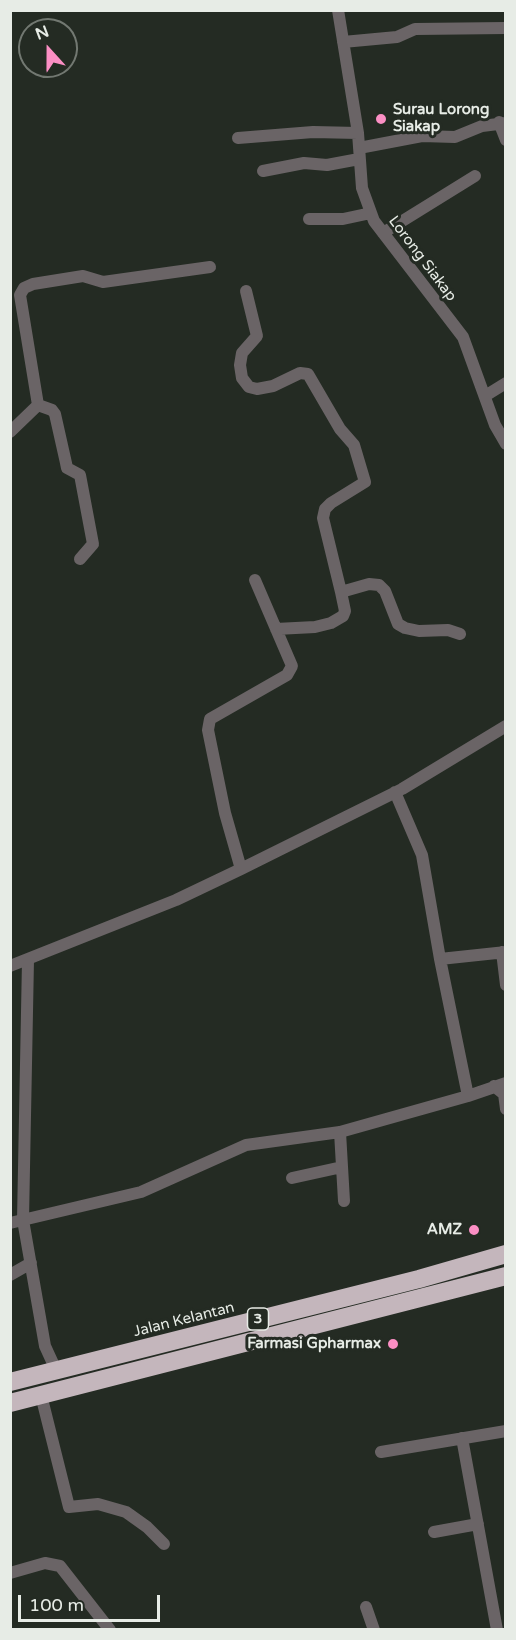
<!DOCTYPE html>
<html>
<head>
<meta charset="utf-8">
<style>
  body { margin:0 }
  #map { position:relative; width:516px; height:1640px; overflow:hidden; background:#242b23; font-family:"Varela Round",sans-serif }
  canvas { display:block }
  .frame { position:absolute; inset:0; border:12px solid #e7ece6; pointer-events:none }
  .north { position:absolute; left:18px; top:18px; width:60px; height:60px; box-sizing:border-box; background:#242b23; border:2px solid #727871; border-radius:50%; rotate:339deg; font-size:16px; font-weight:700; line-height:24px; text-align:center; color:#e7ece6 }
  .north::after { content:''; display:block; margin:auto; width:21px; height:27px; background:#fb8fc4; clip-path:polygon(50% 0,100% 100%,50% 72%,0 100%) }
  .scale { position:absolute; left:18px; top:1595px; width:142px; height:27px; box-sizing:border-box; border:3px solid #e7ece6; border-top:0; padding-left:8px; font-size:18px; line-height:21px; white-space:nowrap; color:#e7ece6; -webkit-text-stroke:4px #242b23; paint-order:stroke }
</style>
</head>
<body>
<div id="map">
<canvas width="516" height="1640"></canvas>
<div class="frame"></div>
<div class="north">N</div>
<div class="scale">100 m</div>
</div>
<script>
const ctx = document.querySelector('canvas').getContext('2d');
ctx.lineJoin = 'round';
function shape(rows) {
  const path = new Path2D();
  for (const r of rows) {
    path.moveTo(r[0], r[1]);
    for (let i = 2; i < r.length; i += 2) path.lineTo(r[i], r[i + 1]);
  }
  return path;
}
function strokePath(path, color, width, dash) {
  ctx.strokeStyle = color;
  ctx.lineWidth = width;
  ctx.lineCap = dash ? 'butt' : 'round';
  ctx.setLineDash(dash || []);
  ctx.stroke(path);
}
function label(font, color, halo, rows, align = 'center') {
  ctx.font = font + ' "Varela Round",sans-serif';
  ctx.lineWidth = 6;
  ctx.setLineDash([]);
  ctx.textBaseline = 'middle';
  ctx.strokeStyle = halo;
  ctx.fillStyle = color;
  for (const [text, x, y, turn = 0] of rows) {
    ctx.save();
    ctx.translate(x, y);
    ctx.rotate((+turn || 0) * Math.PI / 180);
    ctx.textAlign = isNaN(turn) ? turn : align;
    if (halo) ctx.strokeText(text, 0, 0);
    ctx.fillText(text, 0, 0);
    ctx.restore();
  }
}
strokePath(shape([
  [338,10,358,133,362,188,374,221,463,337,495,425,506,444],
  [343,42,397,37,415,29,506,28],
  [499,122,506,140],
  [238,138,313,132,358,133],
  [359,148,422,136,455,137,482,126,506,123],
  [263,171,304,163,327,165,359,159],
  [309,219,343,219,371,213],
  [383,233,475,176],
  [246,291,257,336,242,353,240,365,242,378,249,387,257,389,273,386,300,373,308,374,340,429,354,445,365,482,331,503,325,509,323,518,341,592,345,611,343,616,331,623,315,627,276,629],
  [485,396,506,383],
  [38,405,52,410,55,414,66,463,67,468,80,475,93,544,80,559],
  [10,432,38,405,20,295,24,288,33,284,83,276,103,282,210,267],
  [341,592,369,584,379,585,385,591,398,624,405,628,419,631,448,630,460,634],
  [395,792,422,855,440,959,468,1096],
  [241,869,225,813,208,730,210,719,287,675,292,666,255,580],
  [502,952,506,985],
  [440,959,506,952],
  [28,960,23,1220,45,1346,56,1370],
  [10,966,176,900,241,869,402,789,506,726],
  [494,1086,504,1094,506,1109],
  [340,1132,344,1201],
  [292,1178,342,1167],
  [10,1223,141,1192,246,1145,340,1132,468,1096,506,1083],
  [10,1275,31,1263],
  [41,1395,69,1507,98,1504,126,1512,147,1527,164,1544],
  [462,1438,497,1630],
  [381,1452,506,1431],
  [434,1532,478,1524],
  [10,1573,45,1563,60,1566,110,1630],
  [366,1607,374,1630]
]), '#6a6466', 12);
strokePath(shape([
  [10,1382,419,1279,506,1254],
  [10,1403,506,1276]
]), '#c4b6bc', 18);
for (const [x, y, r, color] of [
  [381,119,6,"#fb8fc4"],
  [474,1230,6,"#fb8fc4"],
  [393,1344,6,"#fb8fc4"]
]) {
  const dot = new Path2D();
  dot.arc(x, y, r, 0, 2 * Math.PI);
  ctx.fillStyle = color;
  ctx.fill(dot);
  strokePath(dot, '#242b23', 2);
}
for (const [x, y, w] of [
  [258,1319,21]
]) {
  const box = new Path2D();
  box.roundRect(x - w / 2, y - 11, w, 22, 4.5);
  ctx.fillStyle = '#242b23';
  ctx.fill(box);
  strokePath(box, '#e7ece6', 1.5);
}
label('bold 14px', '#e7ece6', null, [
  ["3",258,1319]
]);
label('bold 15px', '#e7ece6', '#242b23', [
  ["Surau Lorong",393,110,"left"],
  ["Siakap",393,127,"left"],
  ["AMZ",462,1230],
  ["Farmasi Gpharmax",381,1344]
], 'right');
label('15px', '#e7ece6', '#242b23', [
  ["Lorong Siakap",422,259,53],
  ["Jalan Kelantan",184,1320,-14]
]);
</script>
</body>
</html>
